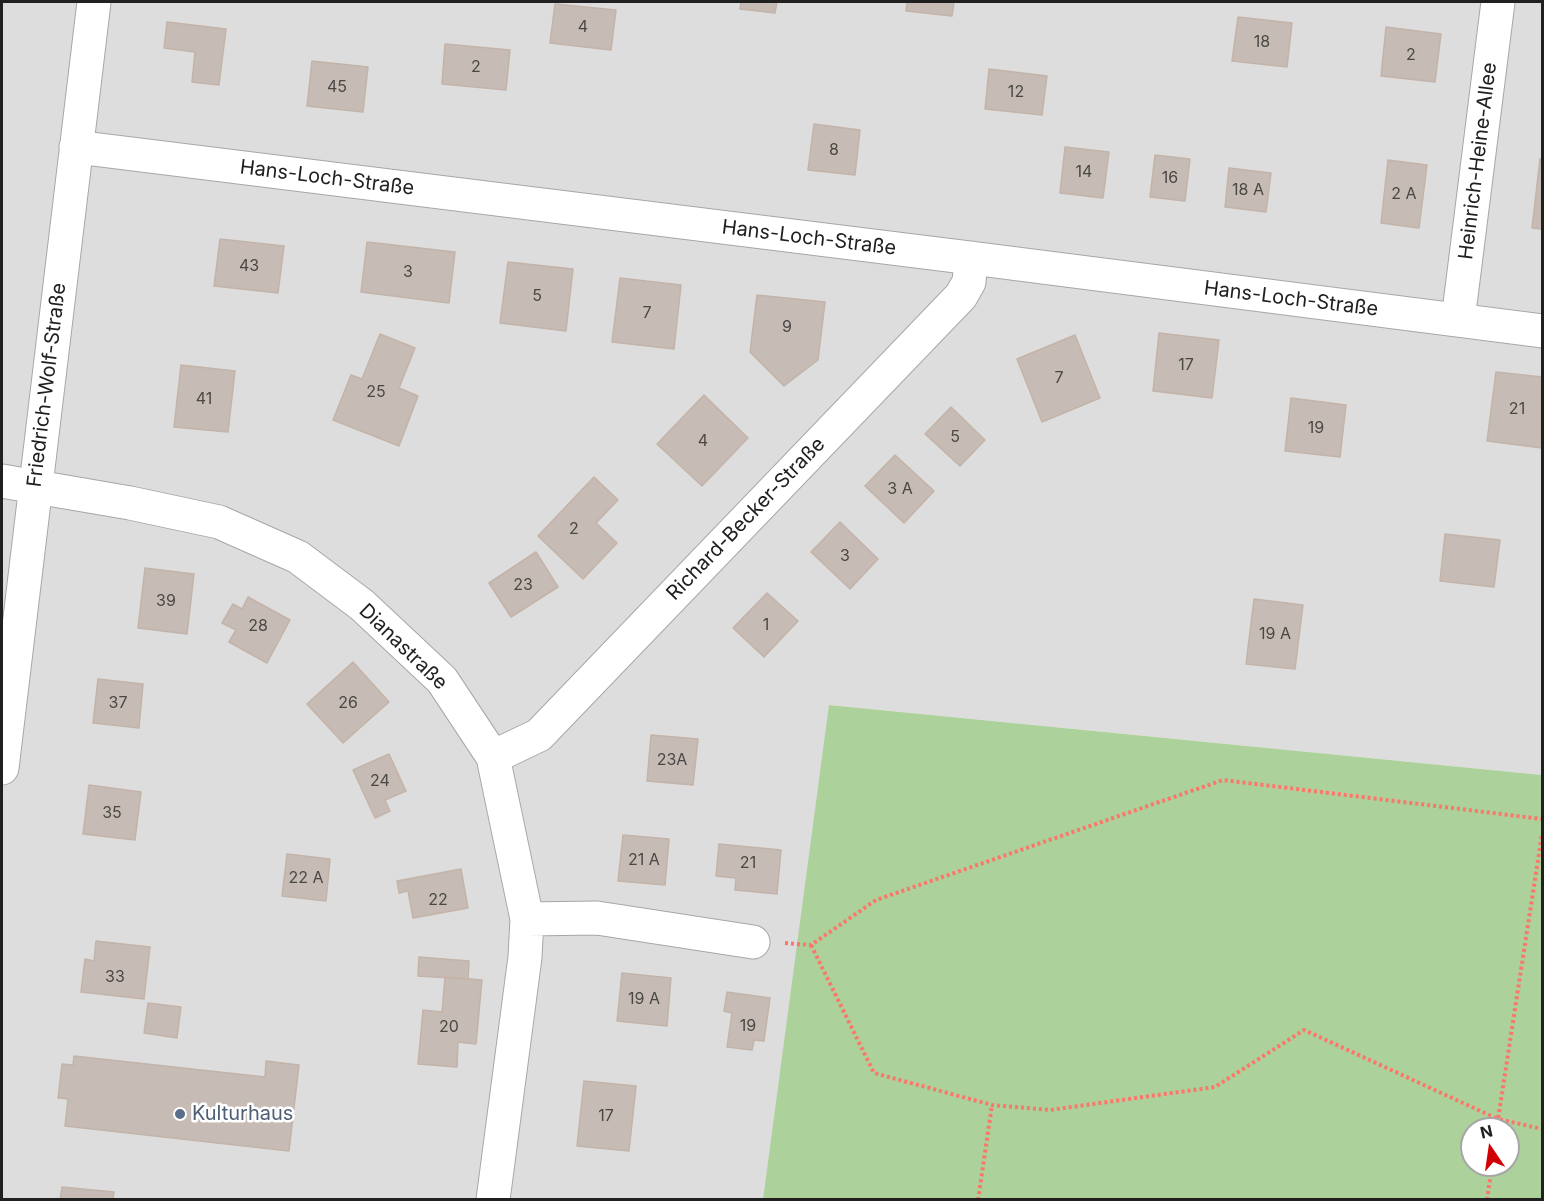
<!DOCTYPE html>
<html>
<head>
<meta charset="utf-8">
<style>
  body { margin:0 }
  #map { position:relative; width:1544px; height:1201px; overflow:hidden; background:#f1ede6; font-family:Inter,sans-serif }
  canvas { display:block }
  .frame { position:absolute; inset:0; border:3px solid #202020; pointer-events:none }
  .north { position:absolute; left:1460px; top:1117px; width:60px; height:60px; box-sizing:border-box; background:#fff; border:2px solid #a6a6a6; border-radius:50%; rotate:347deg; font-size:16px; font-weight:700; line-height:24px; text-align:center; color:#202020 }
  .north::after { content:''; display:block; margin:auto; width:21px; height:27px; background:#d00005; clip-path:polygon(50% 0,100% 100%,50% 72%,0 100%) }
</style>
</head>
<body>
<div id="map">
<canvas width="1544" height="1201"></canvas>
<div class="frame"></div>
<div class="north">N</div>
</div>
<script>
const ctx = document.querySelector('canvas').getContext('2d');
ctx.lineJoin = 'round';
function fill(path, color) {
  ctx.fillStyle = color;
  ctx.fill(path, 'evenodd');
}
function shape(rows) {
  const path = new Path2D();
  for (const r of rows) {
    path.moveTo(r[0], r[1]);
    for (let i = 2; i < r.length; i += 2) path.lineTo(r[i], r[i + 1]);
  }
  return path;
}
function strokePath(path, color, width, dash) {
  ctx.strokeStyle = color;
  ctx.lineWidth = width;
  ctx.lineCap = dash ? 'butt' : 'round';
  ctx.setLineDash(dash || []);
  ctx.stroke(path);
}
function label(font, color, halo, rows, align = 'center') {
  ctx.font = font + ' Inter,sans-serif';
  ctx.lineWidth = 5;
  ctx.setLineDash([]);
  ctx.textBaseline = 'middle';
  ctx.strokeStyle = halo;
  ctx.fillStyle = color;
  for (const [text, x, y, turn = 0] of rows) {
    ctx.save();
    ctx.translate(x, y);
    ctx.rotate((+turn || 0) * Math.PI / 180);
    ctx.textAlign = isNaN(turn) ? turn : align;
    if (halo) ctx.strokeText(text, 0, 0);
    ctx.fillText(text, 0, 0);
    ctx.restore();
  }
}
fill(shape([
  [2,2,1542,2,1542,775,830,705,763,1199,2,1200]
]), '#dedddd');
fill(shape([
  [829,705,1542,775,1542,1199,763,1199],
  [1472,1129,1508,1129,1508,1165,1472,1165]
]), '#acd19a');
const building = shape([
  [741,2,777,2,775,13,740,9,741,2],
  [907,2,954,2,952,16,906,11,907,2],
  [555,4,616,10,611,50,550,43,555,4],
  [1238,17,1292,23,1287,67,1232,61,1238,17],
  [167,22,226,29,219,85,192,82,195,52,164,48,167,22],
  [1386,27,1441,34,1435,82,1381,76,1386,27],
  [445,44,510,50,506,90,442,84,445,44],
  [312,61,368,67,363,112,307,106,312,61],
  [989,69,1047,76,1042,115,985,109,989,69],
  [814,124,860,130,855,175,808,170,814,124],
  [1065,147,1109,152,1103,198,1060,193,1065,147],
  [1155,155,1190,159,1185,201,1150,197,1155,155],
  [1540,159,1542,159,1542,229,1532,228,1540,159],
  [1388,160,1427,165,1419,228,1381,223,1388,160],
  [1229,168,1271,173,1266,212,1225,207,1229,168],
  [220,239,284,246,278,293,214,286,220,239],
  [367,242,455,252,449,303,361,292,367,242],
  [508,262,573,269,566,331,500,323,508,262],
  [620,278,681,285,674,349,612,342,620,278],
  [757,295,825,302,818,360,784,386,750,352,757,295],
  [1159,333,1219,340,1212,398,1153,391,1159,333],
  [380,334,415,348,399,388,418,396,399,446,333,420,351,375,362,379,380,334],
  [1075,335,1100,398,1042,422,1017,359,1075,335],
  [181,365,235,371,228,432,174,427,181,365],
  [1496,372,1542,377,1542,448,1487,441,1496,372],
  [704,395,748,438,702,486,657,444,704,395],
  [1291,398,1346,405,1340,457,1285,451,1291,398],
  [951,407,985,440,960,466,925,434,951,407],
  [895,455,934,491,904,523,865,486,895,455],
  [594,477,618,500,596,523,617,543,583,579,538,536,594,477],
  [840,522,878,559,850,589,811,552,840,522],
  [1445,534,1500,540,1494,587,1440,581,1445,534],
  [536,552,558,587,511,617,489,583,536,552],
  [145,568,194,574,187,634,138,628,145,568],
  [767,593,798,621,764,657,733,628,767,593],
  [248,597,290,620,267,663,229,642,236,630,222,623,233,604,242,609,248,597],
  [1254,599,1303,605,1295,669,1246,664,1254,599],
  [353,662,389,702,343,743,307,704,353,662],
  [98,679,143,684,139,728,93,723,98,679],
  [651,735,698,739,693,785,647,781,651,735],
  [389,754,406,791,385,800,390,811,375,818,353,770,389,754],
  [89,785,141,792,135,840,83,834,89,785],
  [623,835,669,839,665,885,618,881,623,835],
  [719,844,781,850,777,894,735,890,736,878,716,876,719,844],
  [287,854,330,859,326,901,282,896,287,854],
  [461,869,468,908,413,918,408,891,399,893,397,881,461,869],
  [96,941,150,947,144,999,81,992,85,959,94,961,96,941],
  [419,957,469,961,468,979,418,976,419,957],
  [622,973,671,978,667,1026,617,1021,622,973],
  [445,977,482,980,476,1044,458,1042,457,1067,418,1064,423,1010,442,1012,445,977],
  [727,992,770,998,764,1041,754,1040,752,1050,727,1047,732,1013,724,1011,727,992],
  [148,1003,181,1007,177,1038,144,1033,148,1003],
  [74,1056,265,1077,266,1061,299,1065,289,1151,65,1126,68,1099,58,1098,62,1064,73,1065,74,1056],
  [584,1081,636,1086,629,1151,577,1146,584,1081],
  [62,1187,114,1192,113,1200,60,1200,62,1187]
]);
fill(building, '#c6bcb5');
strokePath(building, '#c3b3a8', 1.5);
const minor = shape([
  [76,147,971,258,1542,331],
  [1458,320,1498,2],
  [2,481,130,503,219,522,298,557,362,605,442,680,493,757,527,919,525,957,493,1200],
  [493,757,539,735,961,296,969,282,971,258],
  [2,768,94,2],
  [527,919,597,918,753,942]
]);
strokePath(minor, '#a7a7a7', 35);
strokePath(shape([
  [785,943,811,945,876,900,1223,780,1542,819],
  [811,945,874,1073,992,1105,1050,1110,1215,1087,1304,1030,1498,1119,1542,834],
  [1497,1129,1498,1119,1542,1129],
  [978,1200,992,1105],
  [1487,1200,1492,1165]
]), '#fd766b', 4, [3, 3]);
strokePath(minor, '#fff', 33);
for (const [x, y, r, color] of [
  [180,1114,6,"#5c6f8a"]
]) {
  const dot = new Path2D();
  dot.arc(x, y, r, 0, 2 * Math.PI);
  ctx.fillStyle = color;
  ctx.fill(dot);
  strokePath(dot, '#fff', 2);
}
label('16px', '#4a4745', null, [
  ["4",583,27],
  ["18",1262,42],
  ["2",1411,55],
  ["2",476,67],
  ["45",337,87],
  ["12",1016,92],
  ["8",834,150],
  ["14",1084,172],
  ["16",1170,178],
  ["18 A",1248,190],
  ["2 A",1404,194],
  ["43",249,266],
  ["3",408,272],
  ["5",537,296],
  ["7",647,313],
  ["9",787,327],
  ["17",1186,365],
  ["7",1059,378],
  ["25",376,392],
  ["41",204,399],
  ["21",1517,409],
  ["19",1316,428],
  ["5",955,437],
  ["4",703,441],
  ["3 A",900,489],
  ["2",574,529],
  ["3",845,556],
  ["23",523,585],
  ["39",166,601],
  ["1",766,625],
  ["28",258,626],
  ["19 A",1275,634],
  ["37",118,703],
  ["26",348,703],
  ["23A",672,760],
  ["24",380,781],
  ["35",112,813],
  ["21 A",644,860],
  ["21",748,863],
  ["22 A",306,878],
  ["22",438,900],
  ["33",115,977],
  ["19 A",644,999],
  ["19",748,1026],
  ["20",449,1027],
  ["17",606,1116]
]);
label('20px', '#202020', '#fff', [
  ["Heinrich-Heine-Allee",1478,161,-83],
  ["Hans-Loch-Straße",327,178,7],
  ["Hans-Loch-Straße",809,238,7],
  ["Hans-Loch-Straße",1291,299,7],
  ["Friedrich-Wolf-Straße",47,385,-83],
  ["Richard-Becker-Straße",746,519,-46],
  ["Dianastraße",403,647,44]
]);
label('20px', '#4e5e75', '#fff', [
  ["Kulturhaus",192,1114]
], 'left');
</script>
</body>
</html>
